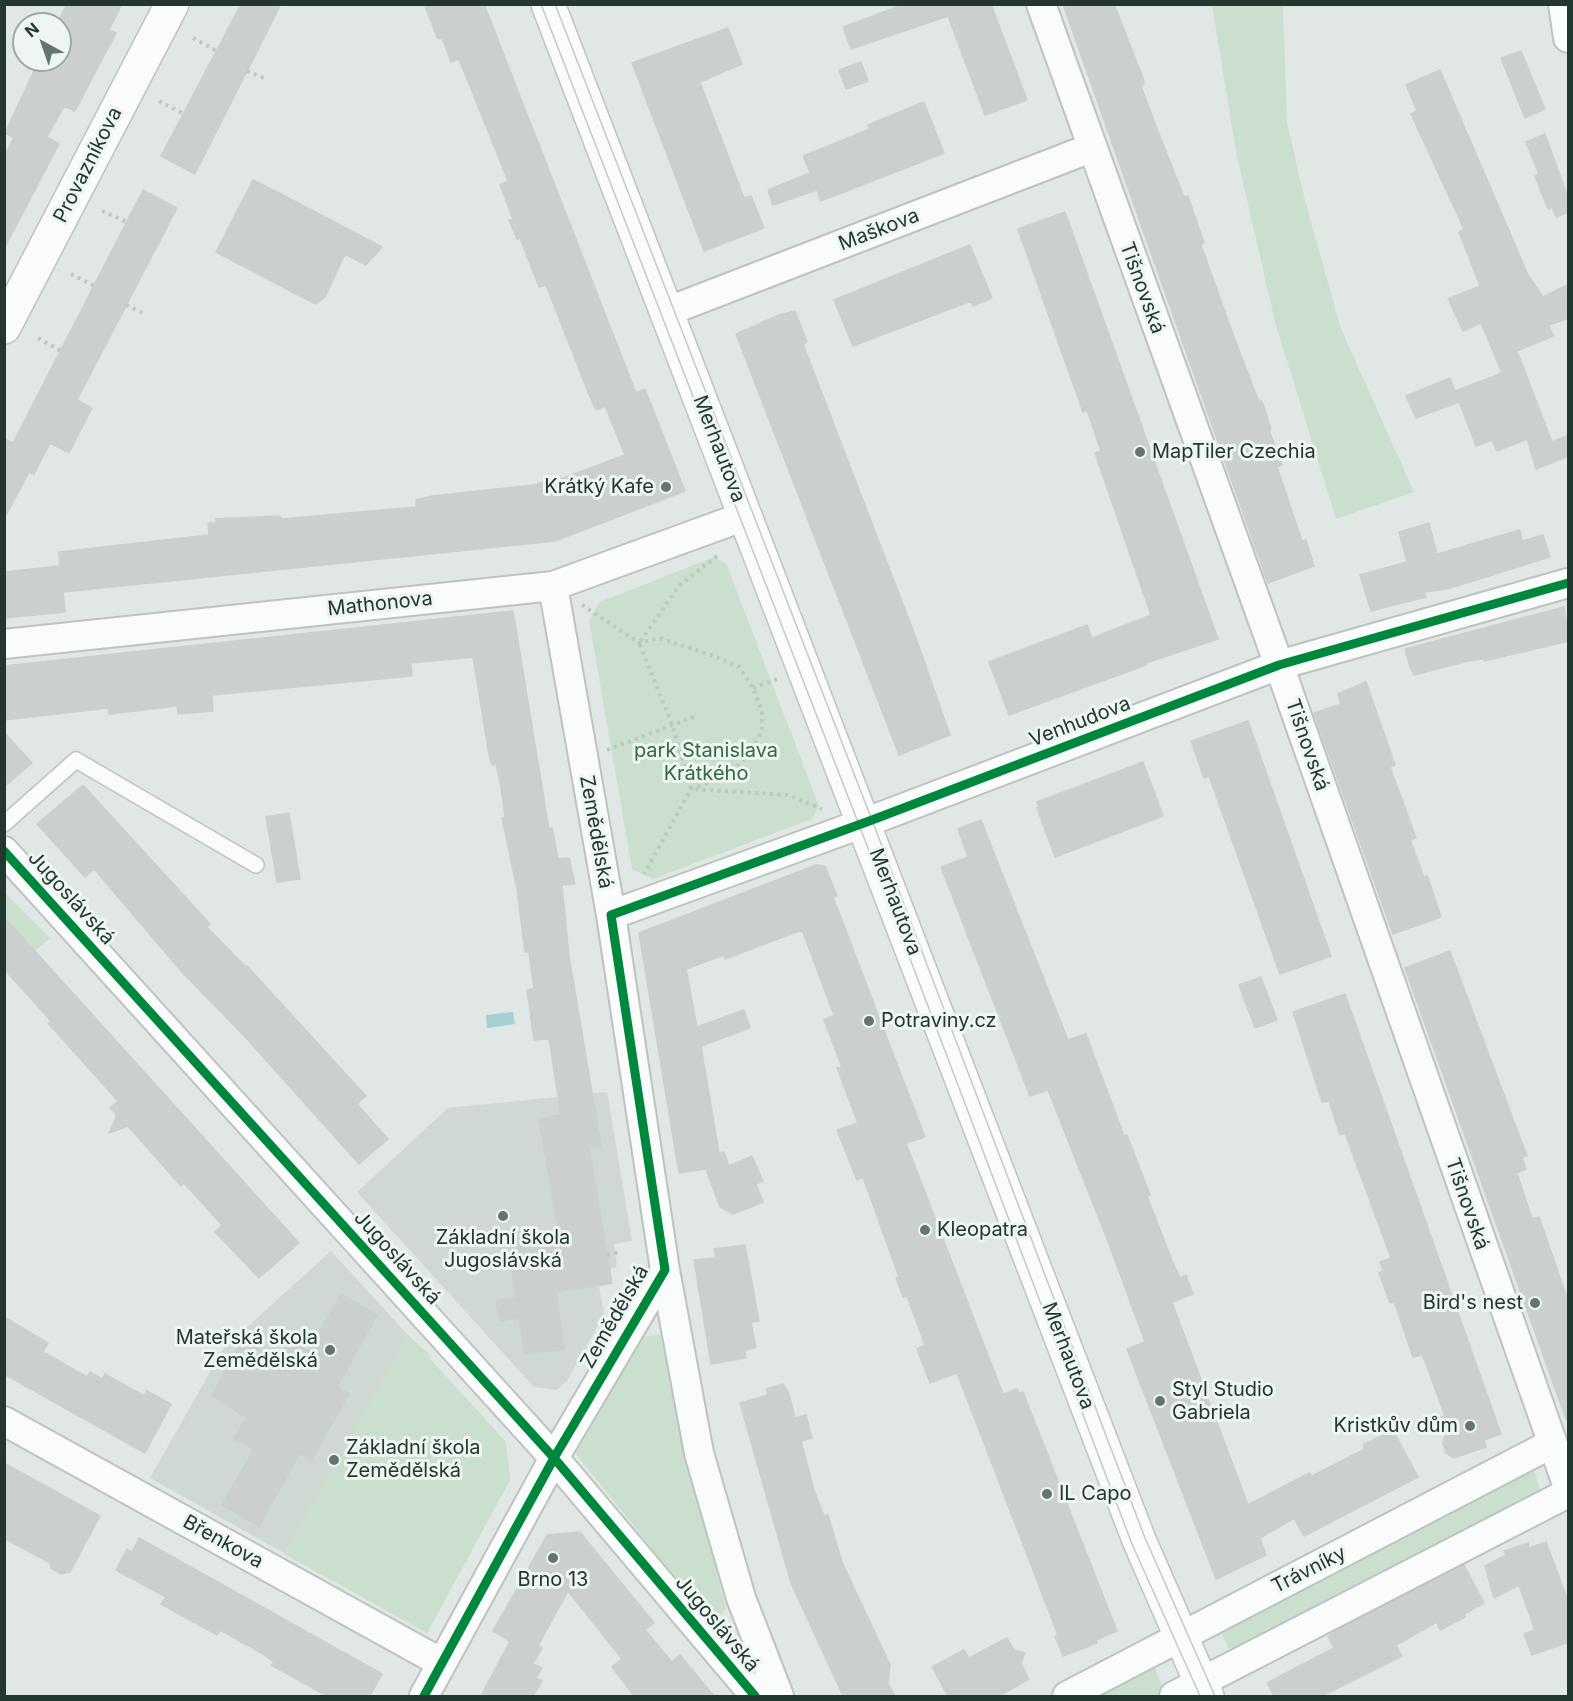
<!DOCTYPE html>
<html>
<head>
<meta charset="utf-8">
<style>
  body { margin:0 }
  #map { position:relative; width:1573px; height:1701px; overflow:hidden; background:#e1e7e4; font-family:Inter,sans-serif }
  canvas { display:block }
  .frame { position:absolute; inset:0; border:6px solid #21372f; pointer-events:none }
  .north { position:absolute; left:12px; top:12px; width:60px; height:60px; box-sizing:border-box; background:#eff6f1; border:2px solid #9daaa3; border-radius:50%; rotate:320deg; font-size:16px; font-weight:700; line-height:24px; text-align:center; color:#21372f }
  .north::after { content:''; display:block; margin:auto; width:21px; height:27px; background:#64756e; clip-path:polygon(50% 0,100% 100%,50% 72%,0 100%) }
</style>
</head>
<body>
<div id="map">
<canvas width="1573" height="1701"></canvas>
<div class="frame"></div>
<div class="north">N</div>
</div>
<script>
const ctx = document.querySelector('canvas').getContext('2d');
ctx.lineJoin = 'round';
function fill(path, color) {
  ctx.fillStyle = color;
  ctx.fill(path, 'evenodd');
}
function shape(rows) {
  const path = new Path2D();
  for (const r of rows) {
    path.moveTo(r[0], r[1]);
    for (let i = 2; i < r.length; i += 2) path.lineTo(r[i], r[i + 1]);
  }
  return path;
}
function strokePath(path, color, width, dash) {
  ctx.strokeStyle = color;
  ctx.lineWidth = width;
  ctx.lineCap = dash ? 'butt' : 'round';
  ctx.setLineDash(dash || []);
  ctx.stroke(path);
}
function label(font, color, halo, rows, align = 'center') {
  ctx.font = font + ' Inter,sans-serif';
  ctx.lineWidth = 6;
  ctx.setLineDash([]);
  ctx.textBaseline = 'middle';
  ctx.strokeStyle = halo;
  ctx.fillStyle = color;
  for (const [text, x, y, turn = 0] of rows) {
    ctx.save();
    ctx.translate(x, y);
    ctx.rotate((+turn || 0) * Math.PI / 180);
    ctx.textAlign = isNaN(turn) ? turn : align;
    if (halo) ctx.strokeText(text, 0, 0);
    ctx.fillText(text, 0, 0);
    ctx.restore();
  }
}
fill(shape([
  [607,1092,632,1241,614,1244,617,1267,609,1269,611,1284,599,1287,604,1315,567,1381,557,1390,534,1387,357,1192,448,1108],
  [331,1251,506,1442,510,1480,427,1633,150,1478,223,1349]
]), '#cfd8d3');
fill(shape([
  [1212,5,1283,5,1287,122,1304,197,1341,329,1414,492,1336,519,1275,322,1236,152],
  [714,557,726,563,819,806,812,819,653,879,632,869,589,620,600,602],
  [5,893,50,938,35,951,5,917],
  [662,1334,687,1459,726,1608,722,1614,716,1618,708,1617,701,1610,576,1454,642,1337],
  [408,1335,431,1356,430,1359,506,1442,510,1480,427,1633,284,1554],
  [1533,1467,1542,1496,1233,1657,1218,1626],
  [1152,1662,1165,1692,1157,1696,1086,1696]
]), '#cbdfcf');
fill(shape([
  [513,1012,515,1024,487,1028,486,1015]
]), '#a4d1d2');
const building = shape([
  [67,4,122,4,109,30,116,33,75,111,64,106,47,137,59,144,4,249,4,156,14,138,5,133,39,60,60,60,60,24,57,24,67,4],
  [241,4,281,4,195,174,161,156,241,4],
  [424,4,484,4,636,393,645,389,685,491,555,541,63,592,65,612,4,618,4,572,60,566,59,552,209,535,208,523,216,523,216,519,280,516,281,519,416,507,416,500,432,496,534,485,560,476,561,479,625,455,605,406,596,410,590,397,546,285,539,287,520,238,517,239,509,220,513,219,500,185,508,181,459,59,451,62,442,37,438,39,424,4],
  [905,4,991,4,1027,100,985,115,948,16,851,49,843,27,905,4],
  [1063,4,1114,4,1143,78,1144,84,1141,86,1154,121,1184,197,1188,196,1204,243,1201,245,1234,337,1259,402,1262,401,1266,413,1271,429,1269,430,1282,465,1277,467,1302,541,1306,540,1314,566,1268,583,1063,4],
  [728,28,742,64,700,82,744,198,751,196,764,228,704,251,632,63,728,28],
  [1521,51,1545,109,1525,118,1501,58,1521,51],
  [861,62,868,81,846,89,839,70,861,62],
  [1440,70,1528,275,1543,297,1569,284,1569,318,1549,325,1553,336,1517,351,1552,442,1569,435,1569,456,1536,469,1527,439,1497,451,1492,440,1476,446,1455,391,1502,373,1481,323,1463,331,1448,299,1480,286,1459,232,1464,229,1411,114,1417,111,1406,85,1440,70],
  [924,102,944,153,821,201,817,190,773,205,768,190,810,173,803,156,870,129,868,125,924,102],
  [1545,134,1569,200,1569,212,1556,217,1552,207,1548,209,1535,176,1539,174,1526,142,1545,134],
  [253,180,283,195,382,247,366,265,345,254,325,297,316,304,298,295,216,252,253,180],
  [143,190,177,208,77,400,92,408,69,453,50,443,34,474,29,472,4,519,4,439,13,443,143,190],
  [1065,212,1218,639,1146,663,1146,665,1009,715,989,662,1087,625,1092,638,1151,615,1095,453,1101,451,1087,410,1083,412,1018,229,1065,212],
  [970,245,992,298,973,306,971,301,853,346,834,300,970,245],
  [795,311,807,342,803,344,916,638,950,735,899,755,736,334,779,315,795,311],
  [1450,378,1459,402,1416,418,1406,396,1450,378],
  [1429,523,1437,554,1520,530,1522,541,1543,535,1550,557,1447,589,1424,592,1426,597,1371,611,1360,575,1407,562,1399,532,1429,523],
  [1564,607,1569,641,1484,661,1484,659,1468,661,1414,675,1410,667,1405,649,1564,607],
  [513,611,549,829,552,828,558,859,569,858,575,884,562,885,569,956,601,1146,589,1148,612,1283,556,1292,564,1349,525,1354,519,1318,500,1321,496,1301,516,1298,507,1240,559,1232,539,1119,561,1115,549,1039,534,1040,527,990,534,989,529,952,525,952,517,889,502,818,505,818,501,787,496,764,492,765,489,755,473,657,411,663,412,676,212,695,213,711,178,714,177,706,109,714,108,708,4,720,4,666,513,611],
  [1366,682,1395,765,1390,767,1416,838,1410,840,1424,877,1427,875,1441,917,1393,934,1314,713,1341,704,1338,694,1366,682],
  [1248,721,1331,956,1280,974,1209,776,1204,778,1191,741,1248,721],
  [4,732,32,763,4,787,4,732],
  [1143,762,1163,816,1055,857,1037,808,1039,807,1037,802,1143,762],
  [83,785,210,924,207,927,246,967,247,966,366,1096,357,1104,388,1139,359,1164,247,1039,182,972,94,869,85,877,37,824,83,785],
  [289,813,300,879,277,882,266,817,289,813],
  [981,820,1068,1040,1086,1034,1124,1136,1127,1135,1150,1195,1147,1196,1171,1258,1180,1278,1186,1275,1193,1294,1172,1302,1248,1505,1309,1473,1312,1476,1365,1449,1363,1445,1393,1430,1418,1477,1304,1536,1294,1518,1260,1538,1266,1555,1216,1579,1127,1349,1145,1342,1109,1244,1048,1090,1030,1096,941,867,968,857,958,829,981,820],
  [816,865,825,866,837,896,833,897,925,1137,906,1143,1003,1394,1017,1389,1019,1393,1023,1392,1117,1631,1096,1640,1097,1643,1063,1656,1055,1636,1058,1635,957,1373,930,1383,917,1349,925,1345,907,1296,903,1297,896,1278,899,1277,863,1177,857,1180,837,1130,858,1123,837,1068,842,1067,824,1020,834,1015,802,930,725,959,724,955,686,969,697,1027,744,1010,750,1028,701,1046,719,1153,724,1152,729,1166,752,1156,763,1181,756,1184,763,1202,733,1214,720,1207,706,1169,679,1173,639,933,816,865],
  [4,917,299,1243,259,1278,215,1232,222,1225,184,1183,181,1186,128,1126,109,1133,117,1115,110,1108,118,1101,48,1023,51,1021,4,969,4,917],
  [1450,951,1527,1156,1522,1157,1526,1169,1517,1173,1532,1219,1539,1217,1569,1303,1569,1418,1566,1419,1405,968,1450,951],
  [1261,977,1277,1020,1255,1028,1239,985,1261,977],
  [1345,994,1501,1434,1484,1440,1486,1447,1454,1458,1446,1453,1443,1443,1445,1435,1439,1418,1445,1416,1426,1364,1422,1355,1413,1357,1394,1301,1390,1303,1379,1273,1383,1271,1380,1262,1391,1258,1345,1133,1340,1135,1329,1101,1322,1102,1293,1012,1345,994],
  [745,1245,759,1321,751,1322,756,1348,745,1350,746,1358,711,1364,694,1260,716,1258,714,1249,745,1245],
  [341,1294,377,1315,337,1387,349,1394,312,1459,300,1453,259,1526,222,1505,254,1449,234,1438,246,1418,212,1395,242,1341,279,1359,290,1341,309,1351,341,1294],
  [4,1317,48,1343,43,1352,87,1377,90,1372,102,1379,105,1374,144,1396,147,1391,171,1404,145,1453,4,1374,4,1317],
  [783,1384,789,1394,795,1418,806,1415,812,1438,801,1441,814,1490,824,1516,828,1515,842,1562,890,1665,888,1683,895,1696,843,1696,791,1583,740,1403,768,1395,766,1389,783,1384],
  [4,1463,100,1516,70,1572,61,1574,51,1568,50,1563,4,1538,4,1463],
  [580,1532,654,1623,645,1630,672,1662,680,1655,714,1696,634,1696,612,1667,622,1659,568,1591,538,1646,542,1648,533,1664,542,1668,536,1678,542,1681,533,1696,481,1696,510,1641,493,1631,547,1535,580,1532],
  [139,1538,382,1674,370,1696,327,1696,271,1665,274,1662,263,1654,220,1630,217,1635,161,1604,166,1597,116,1570,127,1549,132,1552,139,1538],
  [1546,1542,1569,1603,1569,1642,1532,1655,1524,1634,1535,1630,1519,1585,1494,1598,1485,1566,1506,1555,1504,1551,1528,1543,1529,1548,1546,1542],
  [1464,1565,1484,1603,1464,1614,1465,1617,1440,1630,1437,1622,1396,1645,1402,1656,1322,1696,1274,1696,1267,1683,1334,1648,1328,1637,1334,1632,1464,1565],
  [1007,1638,1014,1650,1025,1653,1021,1663,1029,1679,999,1696,948,1696,932,1667,964,1650,969,1658,1007,1638]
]);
fill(building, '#cbd0ce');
strokePath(building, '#cad0cd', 1.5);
const lane = shape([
  [4,824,76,760,256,865]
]);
const street = shape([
  [1041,4,1279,665,1568,1487],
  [1563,4,1568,38],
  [666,312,1091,148],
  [553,586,611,915,665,1270,699,1453,741,1598,779,1696],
  [4,644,553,586,745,516],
  [4,851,554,1458,755,1696],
  [611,915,872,820,1279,665,1568,583],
  [4,1421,442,1663],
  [424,1696,554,1458,665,1270],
  [1067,1696,1551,1444],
  [1174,1696,1568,1493]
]);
const secondary = shape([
  [548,4,1139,1540,1207,1696],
  [4,327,172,4]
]);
strokePath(lane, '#bec3c1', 18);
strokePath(street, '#bec3c1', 32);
strokePath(secondary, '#bec4c1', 36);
strokePath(shape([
  [193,38,217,51],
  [247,71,264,78],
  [159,101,184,114],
  [102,211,127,222],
  [71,274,95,286],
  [126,305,143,313],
  [38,338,61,351],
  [717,556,679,586,639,643,672,724,691,789,788,795,822,809],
  [582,605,639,643,659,638,717,657,739,667,753,688,762,711,762,731,746,758,725,777,691,789,644,874],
  [753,688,777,679],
  [607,750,694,717],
  [607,1255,619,1252]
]), '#bfc7c3', 4, [3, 4.5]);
strokePath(lane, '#fafbfb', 15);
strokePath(street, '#fafbfb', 28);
strokePath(secondary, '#fafbfb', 33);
strokePath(shape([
  [541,4,873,861,1132,1544,1200,1696],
  [555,4,872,820,1145,1538,1215,1696]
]), '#c5c9c7', 1.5);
strokePath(shape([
  [4,851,554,1458,755,1696],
  [424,1696,554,1458,665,1270,611,915,872,820,1279,665,1568,583]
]), '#00873e', 9);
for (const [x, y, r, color] of [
  [1140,452,6,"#64756e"],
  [666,487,6,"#64756e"],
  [869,1021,6,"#64756e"],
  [503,1216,6,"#64756e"],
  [925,1230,6,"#64756e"],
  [1535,1303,6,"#64756e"],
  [330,1350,6,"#64756e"],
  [1160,1401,6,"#64756e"],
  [1470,1426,6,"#64756e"],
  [334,1460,6,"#64756e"],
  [1047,1494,6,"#64756e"],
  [553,1558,6,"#64756e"]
]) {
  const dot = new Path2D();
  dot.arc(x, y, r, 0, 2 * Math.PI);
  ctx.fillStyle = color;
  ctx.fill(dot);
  strokePath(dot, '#eff6f1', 2);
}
label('20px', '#21372f', '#eff6f1', [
  ["Provazníkova",88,165,-63],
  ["Maškova",879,230,-21],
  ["Tišnovská",1142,288,70],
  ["Merhautova",719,449,69],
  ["Mathonova",380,604,-6],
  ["Venhudova",1080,722,-21],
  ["Tišnovská",1307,745,71],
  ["Zemědělská",596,832,80],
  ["Jugoslávská",71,898,48],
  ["Merhautova",895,902,69],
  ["Tišnovská",1467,1204,71],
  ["Jugoslávská",397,1258,48],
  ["Zemědělská",615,1317,-60],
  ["Merhautova",1068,1356,69],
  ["Břenkova",223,1542,29],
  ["Trávníky",1309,1570,-27],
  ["Jugoslávská",717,1624,50]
]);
label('20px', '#21372f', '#eff6f1', [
  ["MapTiler Czechia",1152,452],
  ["Krátký Kafe",654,487,"right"],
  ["Potraviny.cz",881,1021],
  ["Kleopatra",937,1230],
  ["Základní škola",503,1238,"center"],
  ["Jugoslávská",503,1261,"center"],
  ["Bird's nest",1523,1303,"right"],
  ["Mateřská škola",318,1338,"right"],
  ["Zemědělská",318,1361,"right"],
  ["Styl Studio",1172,1390],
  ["Gabriela",1172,1413],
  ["Kristkův dům",1458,1426,"right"],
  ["Základní škola",346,1448],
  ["Zemědělská",346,1471],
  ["IL Capo",1059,1494],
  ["Brno 13",553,1580,"center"]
], 'left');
label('20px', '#2f6b40', '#eff6f1', [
  ["park Stanislava",706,751],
  ["Krátkého",706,774]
]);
</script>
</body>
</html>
